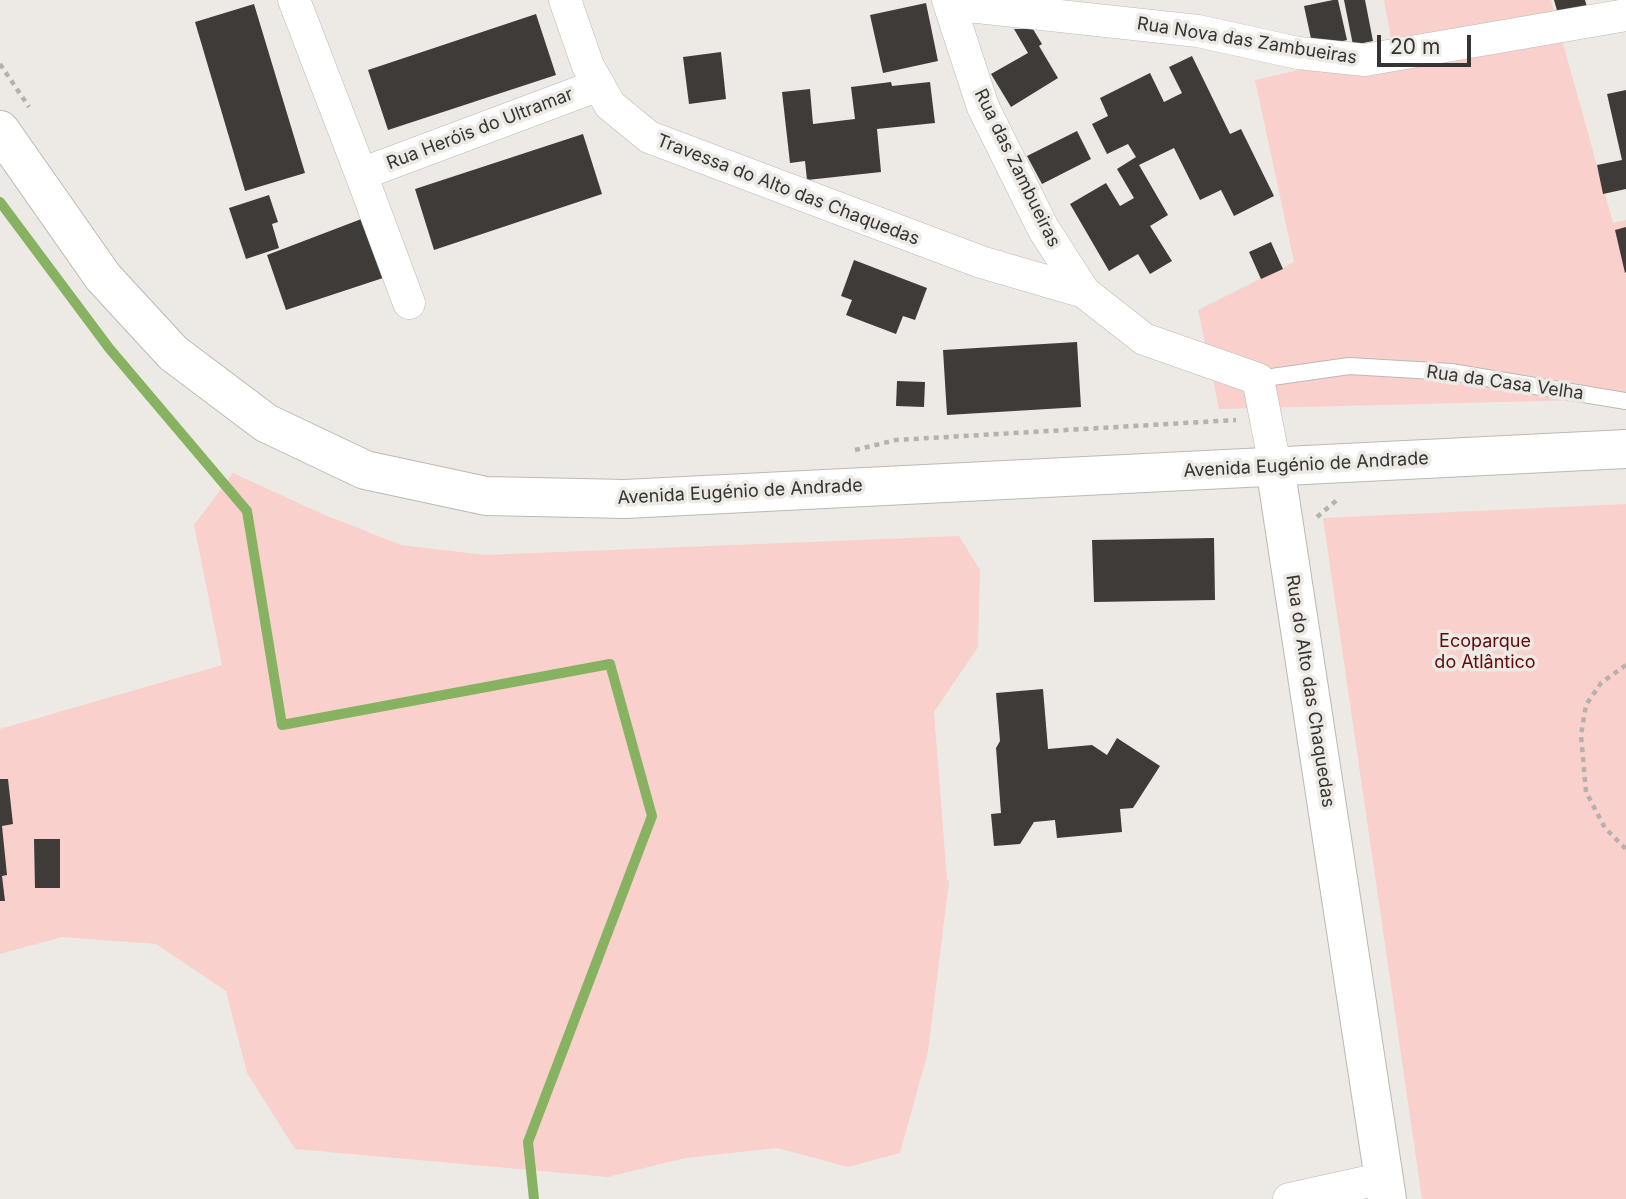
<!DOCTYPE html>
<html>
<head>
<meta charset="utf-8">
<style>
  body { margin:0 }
  #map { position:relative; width:1626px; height:1199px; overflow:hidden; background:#edeae5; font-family:Inter,sans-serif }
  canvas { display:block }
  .scale { position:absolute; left:1377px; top:35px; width:94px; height:32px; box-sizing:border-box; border:4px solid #353432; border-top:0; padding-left:9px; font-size:21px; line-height:24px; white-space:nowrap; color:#353432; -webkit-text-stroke:5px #edeae5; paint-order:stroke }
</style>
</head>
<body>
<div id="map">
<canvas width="1626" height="1199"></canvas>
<div class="scale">20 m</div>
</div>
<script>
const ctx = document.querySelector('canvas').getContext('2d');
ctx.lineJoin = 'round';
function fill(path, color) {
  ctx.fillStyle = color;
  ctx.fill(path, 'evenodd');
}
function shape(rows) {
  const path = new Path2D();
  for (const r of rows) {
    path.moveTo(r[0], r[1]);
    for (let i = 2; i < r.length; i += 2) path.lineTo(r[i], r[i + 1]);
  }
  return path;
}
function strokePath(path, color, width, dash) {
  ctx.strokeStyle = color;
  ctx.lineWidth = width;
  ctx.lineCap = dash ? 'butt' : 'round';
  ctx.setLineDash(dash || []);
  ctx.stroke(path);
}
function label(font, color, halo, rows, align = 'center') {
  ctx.font = font + ' Inter,sans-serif';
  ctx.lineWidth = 7;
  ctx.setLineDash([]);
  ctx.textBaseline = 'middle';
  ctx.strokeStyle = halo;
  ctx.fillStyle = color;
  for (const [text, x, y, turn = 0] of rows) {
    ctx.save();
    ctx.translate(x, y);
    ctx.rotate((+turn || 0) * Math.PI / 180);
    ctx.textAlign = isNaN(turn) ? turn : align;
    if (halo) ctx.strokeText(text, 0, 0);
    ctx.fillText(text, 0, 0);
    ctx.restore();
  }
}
fill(shape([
  [1384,0,1551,0,1613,223,1626,220,1626,399,1219,409,1198,310,1294,262,1255,80,1393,49],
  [233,473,320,513,401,545,485,555,959,536,980,570,978,647,934,712,947,880,949,881,928,1052,900,1153,848,1167,777,1148,685,1158,608,1177,295,1149,247,1073,226,991,156,944,62,937,0,954,0,729,222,665,194,525],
  [1626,504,1626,1199,1422,1199,1323,518]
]), '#f9d0cb');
strokePath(shape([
  [0,202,109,348,247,511,282,725,610,664,652,816,528,1142,534,1199]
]), '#86b261', 10);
fill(shape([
  [1333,0,1338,0,1347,40,1313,48,1304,6],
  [1344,0,1365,0,1373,41,1353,45],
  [1554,0,1585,0,1587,7,1558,14],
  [926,3,938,61,883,73,870,15],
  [254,4,305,173,245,191,195,22],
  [536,14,556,75,388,130,368,70],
  [1014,29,1033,29,1042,44,1039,46,1058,78,1011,107,991,74,1028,53],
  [721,52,726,99,689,104,683,57],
  [1192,56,1230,134,1241,129,1274,196,1234,216,1221,190,1200,200,1174,148,1139,165,1168,215,1150,226,1172,261,1150,274,1138,254,1109,271,1070,204,1106,183,1120,206,1134,198,1117,169,1136,157,1128,144,1107,154,1092,124,1108,116,1100,98,1150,73,1164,102,1182,93,1169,67],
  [891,82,892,86,930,82,935,123,877,129,881,172,807,180,805,161,790,163,782,92,810,89,813,124,855,119,851,87],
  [1626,90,1626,189,1603,194,1597,165,1622,160,1607,94],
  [1077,131,1091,159,1042,184,1027,156],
  [583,134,602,194,434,250,415,189],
  [269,195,278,222,272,224,279,248,246,259,229,208],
  [364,218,383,278,286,310,267,255],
  [1626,227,1626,272,1625,273,1615,230],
  [1271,242,1283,269,1261,279,1249,252],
  [854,260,927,288,915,320,903,316,896,334,846,315,852,300,841,296],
  [1077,342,1081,407,947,415,943,350],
  [897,381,925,382,924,407,896,406],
  [1214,538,1215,600,1094,602,1092,540],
  [1043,689,1048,749,1092,745,1107,755,1117,738,1160,766,1133,808,1120,809,1122,832,1057,838,1055,820,1034,822,1020,844,994,846,991,814,1001,813,996,748,1000,741,996,693],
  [0,779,8,779,13,824,2,826,7,875,2,876,5,901,0,901],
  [34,839,60,839,60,888,35,888]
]), '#3f3b39');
const lane = shape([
  [1258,379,1349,366,1451,372,1626,401]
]);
const street = shape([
  [294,0,361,174,599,85],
  [565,0,588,66,610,105,649,137,981,262,1084,292],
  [948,0,983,107,1043,228,1084,292,1144,339,1258,379,1275,466],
  [950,4,1198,31,1298,53,1365,60,1626,15],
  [361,174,409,303],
  [1289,1199,1384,1178]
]);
const secondary = shape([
  [0,130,103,277,173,353,266,423,365,470,486,496,625,499,1626,449],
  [1275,466,1387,1199]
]);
strokePath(lane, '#bcb9b4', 18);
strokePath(street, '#bcb9b4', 33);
strokePath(secondary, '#bcb9b4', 40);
strokePath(shape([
  [0,64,29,107],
  [855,450,896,440,1236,420],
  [1317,517,1337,500],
  [1626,665,1601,683,1586,705,1581,735,1586,792,1605,828,1626,849]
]), '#b5b2ae', 4.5, [5, 5]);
strokePath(lane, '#fff', 16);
strokePath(street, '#fff', 32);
strokePath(secondary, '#fff', 38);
label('18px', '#353432', '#edeae5', [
  ["Rua Nova das Zambueiras",1247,41,9],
  ["Rua Heróis do Ultramar",480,129,-21],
  ["Rua das Zambueiras",1017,168,64],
  ["Travessa do Alto das Chaquedas",788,190,21],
  ["Rua da Casa Velha",1505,383,8],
  ["Avenida Eugénio de Andrade",1306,465,-3],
  ["Avenida Eugénio de Andrade",740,492,-3],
  ["Rua do Alto das Chaquedas",1310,691,81]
]);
label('18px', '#61080c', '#edeae5', [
  ["Ecoparque",1485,642],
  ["do Atlântico",1485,663]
]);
</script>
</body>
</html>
